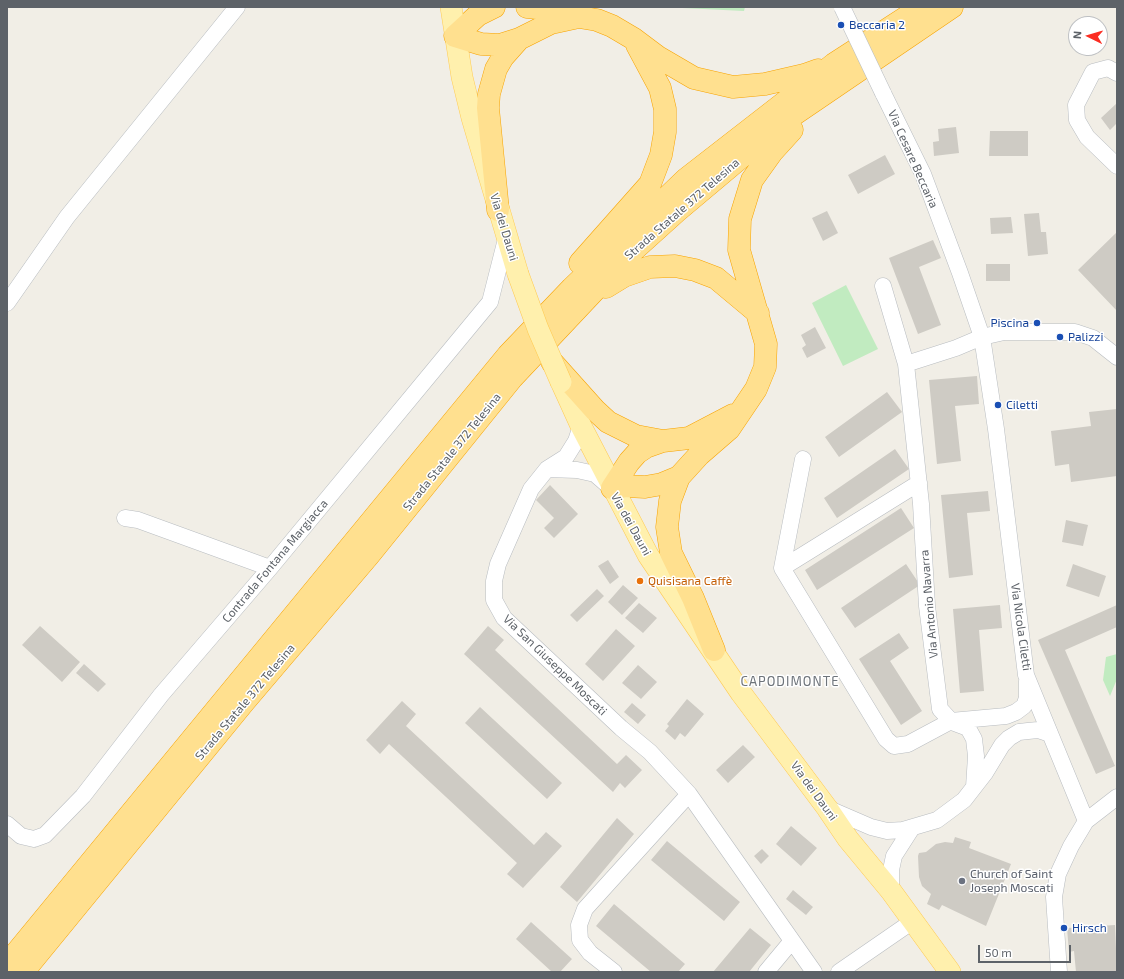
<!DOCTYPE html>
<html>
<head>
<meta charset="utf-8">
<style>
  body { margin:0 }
  #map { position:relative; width:1124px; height:979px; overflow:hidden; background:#f1eee6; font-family:"Exo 2",sans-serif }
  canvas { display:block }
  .frame { position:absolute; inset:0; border:8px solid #5d6268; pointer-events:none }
  .north { position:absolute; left:1068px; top:16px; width:40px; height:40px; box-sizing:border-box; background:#fff; border:1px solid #bec0c3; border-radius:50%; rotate:275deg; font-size:11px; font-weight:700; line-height:16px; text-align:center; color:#5d6268 }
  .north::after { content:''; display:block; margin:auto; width:14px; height:18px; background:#fb2d22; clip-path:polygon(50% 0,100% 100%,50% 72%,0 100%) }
  .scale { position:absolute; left:978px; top:945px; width:93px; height:18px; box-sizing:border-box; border:2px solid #5d6268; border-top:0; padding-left:5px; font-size:12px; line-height:14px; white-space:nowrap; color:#5d6268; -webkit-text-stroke:3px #fff; paint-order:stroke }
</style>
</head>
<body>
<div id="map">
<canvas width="1124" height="979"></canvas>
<div class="frame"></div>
<div class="north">N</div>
<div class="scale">50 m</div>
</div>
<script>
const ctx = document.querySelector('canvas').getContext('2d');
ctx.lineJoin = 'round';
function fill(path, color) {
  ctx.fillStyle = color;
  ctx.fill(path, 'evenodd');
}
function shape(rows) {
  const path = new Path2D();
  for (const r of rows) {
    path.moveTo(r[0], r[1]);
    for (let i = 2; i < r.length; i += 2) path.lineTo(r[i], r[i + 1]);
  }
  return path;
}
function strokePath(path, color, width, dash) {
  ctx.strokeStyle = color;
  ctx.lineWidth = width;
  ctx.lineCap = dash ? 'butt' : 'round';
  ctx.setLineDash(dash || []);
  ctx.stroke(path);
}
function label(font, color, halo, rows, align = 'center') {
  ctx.font = font + ' "Exo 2",sans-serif';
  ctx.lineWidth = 3;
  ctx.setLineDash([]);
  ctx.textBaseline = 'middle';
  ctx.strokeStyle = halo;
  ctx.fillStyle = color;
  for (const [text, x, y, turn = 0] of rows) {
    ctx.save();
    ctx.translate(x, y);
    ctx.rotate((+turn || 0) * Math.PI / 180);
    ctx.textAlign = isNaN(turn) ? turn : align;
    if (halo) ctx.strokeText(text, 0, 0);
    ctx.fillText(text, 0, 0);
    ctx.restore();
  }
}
fill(shape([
  [662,7,745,7,744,11],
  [846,285,878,349,843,366,812,303],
  [1117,654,1117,679,1110,696,1103,680,1106,657]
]), '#c1ebc0');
fill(shape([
  [1117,103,1117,125,1116,124,1110,130,1101,118],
  [956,127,959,153,934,156,933,142,939,141,938,129],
  [990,131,1028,131,1028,156,989,156],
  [885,155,895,174,858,194,848,175],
  [827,211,838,233,823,241,812,218],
  [1039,213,1041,232,1046,232,1048,254,1028,256,1024,214],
  [1011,217,1013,233,991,234,990,218],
  [1117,232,1117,311,1078,270],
  [933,240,941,258,919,267,941,325,918,334,889,258],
  [986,264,1010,264,1010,281,986,281],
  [815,327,826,348,807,358,802,348,806,345,801,335],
  [977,376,979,404,955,406,961,461,937,464,929,380],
  [887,392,902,412,839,457,825,437],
  [1117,409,1117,476,1071,482,1069,464,1055,466,1051,431,1091,426,1089,412],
  [895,449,909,469,837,518,824,498],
  [550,485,578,514,554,538,544,528,554,518,536,500],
  [988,491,990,511,967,513,973,575,949,578,941,495],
  [901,508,914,528,817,590,805,570],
  [1066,520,1088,525,1083,546,1062,542],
  [608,560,619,577,610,584,598,566],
  [906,564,920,585,855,628,841,608],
  [1073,564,1106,576,1099,597,1066,586],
  [623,585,638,598,622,615,608,602],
  [597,589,604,596,577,622,570,615],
  [639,603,657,618,643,633,625,618],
  [1000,605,1002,628,979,630,984,691,960,693,953,609],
  [1117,605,1117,627,1065,650,1115,766,1096,774,1038,640],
  [40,626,80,662,62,682,22,645],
  [488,626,504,640,495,650,617,764,626,755,642,770,625,788,620,783,613,792,464,654],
  [616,629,635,646,603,681,585,664],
  [899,633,909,648,890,661,922,711,901,725,859,659],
  [84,664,106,684,98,692,76,673],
  [638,665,657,682,641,699,622,683],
  [687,699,704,714,685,737,680,733,675,740,665,731,669,726,667,724],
  [402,701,416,714,406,726,534,845,546,832,562,846,523,888,507,874,517,863,389,744,380,754,366,740],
  [632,703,646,715,638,724,624,712],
  [480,707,562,783,547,799,465,723],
  [743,745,755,757,728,783,716,770],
  [617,818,634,834,577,902,560,887],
  [791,826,817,848,801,866,776,844],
  [955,837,971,842,969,848,1011,864,986,926,942,905,939,910,927,904,931,894,922,886,919,877,918,856,919,853,926,852,936,844,945,842,953,843],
  [667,841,740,902,724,921,651,860],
  [762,849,769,856,761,864,754,856],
  [793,890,813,907,806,915,786,899],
  [614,904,685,964,678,972,651,972,596,926],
  [531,922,572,959,560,972,552,972,516,939],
  [1115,925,1117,972,1076,972,1074,951,1069,952,1067,928],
  [750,928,771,945,749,972,713,972]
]), '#cecbc4');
const minor = shape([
  [1117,73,1108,68,1093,72,1076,105,1077,120,1087,137,1117,166],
  [883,93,923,174,960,273,982,337,996,429,1026,675,1086,821],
  [883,286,906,364],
  [7,303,67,217,237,7],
  [581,426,576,441,566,457,547,469,531,489,498,564,494,581,494,600,504,618,621,728,650,752,689,794,814,972],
  [803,459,782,568,886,739,894,746,908,744,951,721,1006,716,1016,712,1024,706,1027,698,1027,681],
  [547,469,577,470,595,474,610,487],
  [125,518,138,520,270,568],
  [782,568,919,483],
  [951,721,940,709,927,606,921,504,906,364,956,348,982,337,1004,332,1075,332,1093,338,1117,357],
  [952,722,968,728,974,739,976,756,974,787],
  [827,808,871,827,887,831,903,830,937,820,964,800,985,773,1002,745,1009,738,1019,732,1028,731,1038,730,1050,734],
  [7,824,21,836,34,839,45,835,83,796,161,695,270,568,490,302,506,239],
  [891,891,891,870,894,856,912,828],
  [614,972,590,953,580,940,579,925,585,909,689,794],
  [766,972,791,942],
  [839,972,913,921],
  [1059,972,1054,897,1058,874,1071,846,1086,821,1117,797]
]);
const major = shape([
  [451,7,462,77,472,118,518,274],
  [561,382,581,426,648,555,741,693,827,808,848,839,891,891,950,972]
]);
const highway = shape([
  [494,7,478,15,455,36,481,44,500,45,519,39,551,23,574,18],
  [527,7,558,10,579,17,597,20,612,26,634,39,658,57,694,78,733,87,765,84,804,75,818,70],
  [498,210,488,108,489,94,496,69,503,57,519,39],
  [580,263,650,184,661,155,665,132,665,109,660,88,637,45],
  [606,287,624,276,650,267,675,266,695,270,716,278,758,313],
  [552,362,595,410,608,422,636,436,663,441],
  [612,488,629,462,637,453,646,447,663,441,689,438,733,415],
  [612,488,626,486,645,487,662,484,679,477],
  [714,650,693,598,671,553,667,527,670,501,679,477,699,455,729,429,756,389,765,367,766,344,739,250,740,219,752,180,772,152,792,130],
  [7,964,508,355,572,288,686,179,834,64,922,7],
  [23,972,244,702,369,555,512,378,626,257,677,211,783,122,952,7]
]);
strokePath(minor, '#b8bcc0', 17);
strokePath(major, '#ffca51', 22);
strokePath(highway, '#f7a300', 23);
strokePath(minor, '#fff', 16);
strokePath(major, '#fff0ad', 21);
strokePath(highway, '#ffe08f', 22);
const minorBridge = shape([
  [842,7,883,93]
]);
const majorBridge = shape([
  [518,274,538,329,561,382]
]);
strokePath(minorBridge, '#b8bcc0', 17, []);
strokePath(majorBridge, '#ffca51', 22, []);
strokePath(minorBridge, '#fff', 16);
strokePath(majorBridge, '#fff0ad', 21);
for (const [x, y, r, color] of [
  [841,25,4,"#1a4fb4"],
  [1037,323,4,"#1a4fb4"],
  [1060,337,4,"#1a4fb4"],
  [998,405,4,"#1a4fb4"],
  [640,581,4,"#e8710a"],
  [962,881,4,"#6b7280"],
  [1064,928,4,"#1a4fb4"]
]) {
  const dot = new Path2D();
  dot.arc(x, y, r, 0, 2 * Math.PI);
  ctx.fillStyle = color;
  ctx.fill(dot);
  strokePath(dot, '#fff', 1.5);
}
label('12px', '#164399', '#fff', [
  ["Beccaria 2",849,25],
  ["Piscina",1029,323,"right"],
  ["Palizzi",1068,337],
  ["Ciletti",1006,405],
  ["Hirsch",1072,928]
], 'left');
label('12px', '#5d6268', '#fff', [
  ["Via Cesare Beccaria",913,159,66],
  ["Strada Statale 372 Telesina",682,209,-41],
  ["Via dei Dauni",504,227,73],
  ["Strada Statale 372 Telesina",452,452,-51],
  ["Via dei Dauni",631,524,61],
  ["Contrada Fontana Margiacca",275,561,-50],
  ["Via Antonio Navarra",929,604,-95],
  ["Via Nicola Ciletti",1021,627,82],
  ["Via San Giuseppe Moscati",555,665,44],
  ["Strada Statale 372 Telesina",245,702,-50],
  ["Via dei Dauni",814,791,54]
]);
label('12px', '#c56008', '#fff', [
  ["Quisisana Caffè",648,581]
], 'left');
label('12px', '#5b616d', '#fff', [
  ["Church of Saint",970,874],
  ["Joseph Moscati",970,888]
], 'left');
ctx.letterSpacing = '1px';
label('13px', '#6e747a', '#fff', [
  ["CAPODIMONTE",790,682]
]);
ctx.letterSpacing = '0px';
</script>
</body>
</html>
